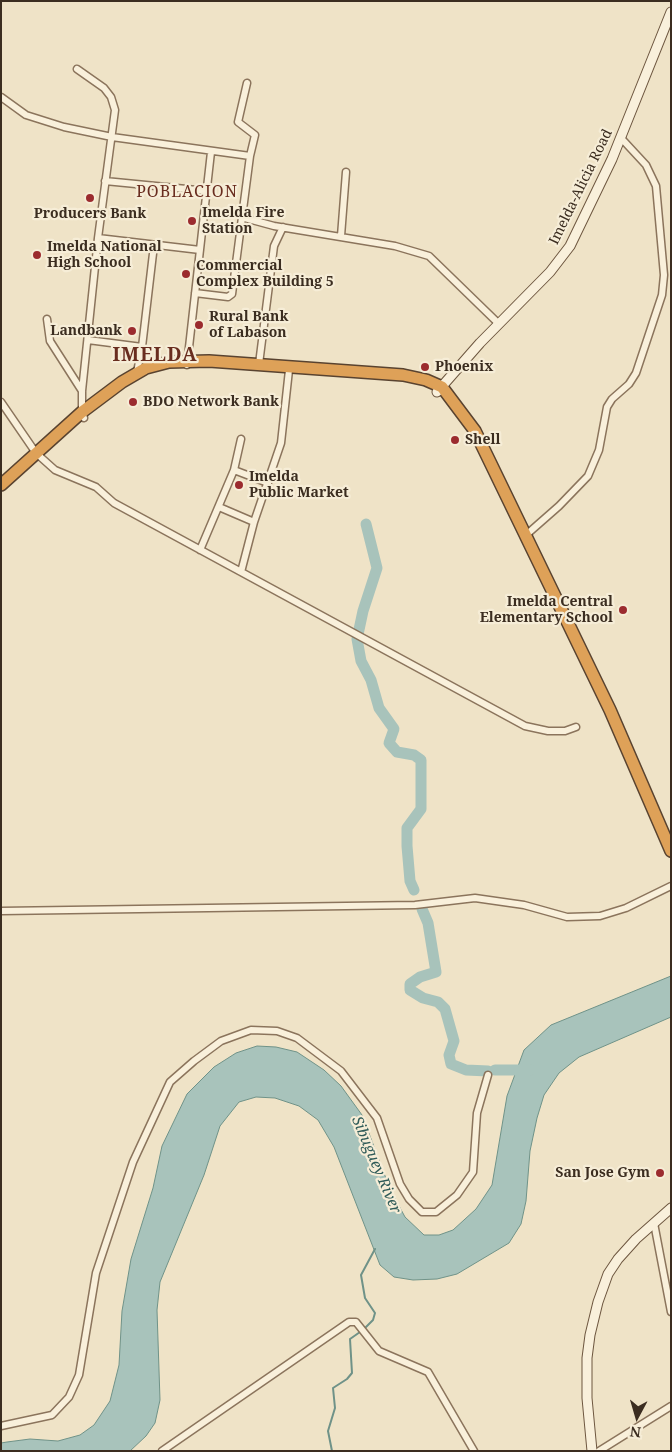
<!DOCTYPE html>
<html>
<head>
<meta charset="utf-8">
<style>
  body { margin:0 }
  #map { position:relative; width:672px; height:1452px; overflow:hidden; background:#efe3c7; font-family:"Noto Serif",serif }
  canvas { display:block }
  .frame { position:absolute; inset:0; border:2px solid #3b2d20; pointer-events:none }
  .north { position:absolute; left:612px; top:1392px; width:50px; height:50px; -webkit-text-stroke:4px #f6edd7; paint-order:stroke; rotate:186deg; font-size:14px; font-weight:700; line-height:20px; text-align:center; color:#3b2d20 }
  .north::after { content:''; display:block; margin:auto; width:18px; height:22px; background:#3b2d20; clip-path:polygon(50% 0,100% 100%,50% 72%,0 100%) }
</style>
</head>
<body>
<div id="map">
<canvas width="672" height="1452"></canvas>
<div class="frame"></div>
<div class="north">N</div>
</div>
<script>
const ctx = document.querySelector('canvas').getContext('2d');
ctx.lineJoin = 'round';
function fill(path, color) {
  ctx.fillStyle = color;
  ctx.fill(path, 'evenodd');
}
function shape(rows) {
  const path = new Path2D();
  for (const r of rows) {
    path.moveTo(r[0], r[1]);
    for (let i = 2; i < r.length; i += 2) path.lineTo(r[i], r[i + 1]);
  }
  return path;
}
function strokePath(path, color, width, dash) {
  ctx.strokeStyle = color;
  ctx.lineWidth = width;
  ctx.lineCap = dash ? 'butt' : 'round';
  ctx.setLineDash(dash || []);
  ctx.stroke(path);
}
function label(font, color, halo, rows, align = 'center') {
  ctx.font = font + ' "Noto Serif",serif';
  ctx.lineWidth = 4.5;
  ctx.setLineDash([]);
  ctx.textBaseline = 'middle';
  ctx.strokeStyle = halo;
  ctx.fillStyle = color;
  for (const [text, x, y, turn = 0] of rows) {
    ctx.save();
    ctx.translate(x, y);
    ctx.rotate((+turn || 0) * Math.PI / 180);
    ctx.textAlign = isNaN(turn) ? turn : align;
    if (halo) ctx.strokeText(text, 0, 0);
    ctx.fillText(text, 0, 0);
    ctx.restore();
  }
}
const water = shape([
  [671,976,671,1017,579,1057,559,1073,544,1095,537,1118,530,1151,526,1201,521,1224,509,1243,457,1274,437,1279,413,1280,394,1277,380,1265,334,1147,318,1120,299,1106,275,1098,256,1097,239,1102,220,1126,204,1175,160,1282,157,1310,160,1400,155,1423,146,1436,130,1451,1,1451,1,1443,7,1442,30,1439,58,1441,80,1435,94,1425,110,1401,119,1365,122,1311,131,1259,153,1188,162,1146,187,1094,214,1067,236,1053,257,1046,276,1047,297,1052,324,1070,341,1086,362,1115,390,1189,405,1217,424,1235,439,1235,453,1230,476,1209,492,1185,507,1096,524,1050,551,1025,671,976]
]);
fill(water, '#a8c3bb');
strokePath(water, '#6f9288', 1);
strokePath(shape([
  [364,1329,373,1320,375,1313,365,1298,361,1275,375,1249],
  [332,1451,328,1431,335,1408,333,1388,347,1379,352,1373,350,1339,360,1332]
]), '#6f9288', 2);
strokePath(shape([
  [366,524,377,568,363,611,357,639,361,661,371,680,379,708,394,729,389,743,397,752,414,755,421,760,421,809,407,828,407,846,410,881,414,890],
  [422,909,428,923,436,972,420,977,410,984,410,990,423,998,438,1002,445,1009,454,1041,449,1055,451,1064,466,1070,488,1071],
  [495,1070,530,1070]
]), '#a8c3bb', 11);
const street = shape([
  [77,69,104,88,111,97,115,110,98,238,82,391,82,411,84,418],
  [1,97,26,115,64,127,112,137,250,156],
  [105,181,207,191],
  [241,217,274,226,395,246,429,256,499,324],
  [341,236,346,172],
  [98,238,200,250],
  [195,293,228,297,232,294,250,156,255,135,238,122,247,83],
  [47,319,50,341,82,391],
  [88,340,142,347],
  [259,364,274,246,283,227],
  [187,365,211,152],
  [137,372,142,347,154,245],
  [1,402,36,453,55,470,96,487,114,503,525,726,548,731,565,731,576,727],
  [234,470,268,483],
  [219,507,254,522,281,443,289,370],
  [526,535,559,506,588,476,599,450,607,407,612,399,629,384,636,373,662,295,664,275,656,186,646,165,621,138],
  [200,550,234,470,241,439],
  [241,572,254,522],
  [1,911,415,905,475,898,524,905,567,917,600,916,626,908,671,886],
  [654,1223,671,1312],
  [1,1426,52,1415,69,1397,79,1375,96,1273,133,1162,170,1082,194,1061,221,1041,251,1030,277,1031,297,1038,341,1071,377,1118,400,1184,409,1199,422,1212,436,1212,457,1195,473,1172,477,1113,488,1075],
  [162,1451,349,1322,356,1322,379,1351,428,1372,474,1451],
  [599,1451,671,1406]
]);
const secondary = shape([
  [437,392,480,343,550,272,570,246,612,159,671,12],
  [592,1451,587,1398,587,1358,590,1335,598,1302,608,1274,618,1259,636,1239,671,1208]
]);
const highway = shape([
  [1,485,82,412,122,382,146,368,169,362,209,361,403,375,426,380,442,387,475,431,610,710,671,851]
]);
strokePath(street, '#8b745c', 9);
strokePath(secondary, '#6d563f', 11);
strokePath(highway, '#594330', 14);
strokePath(street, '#f9f0db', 6);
strokePath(secondary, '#f9f0db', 9);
strokePath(highway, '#dea158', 11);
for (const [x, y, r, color] of [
  [90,198,5,"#9b2b2e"],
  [192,221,5,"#9b2b2e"],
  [37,255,5,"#9b2b2e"],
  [186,274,5,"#9b2b2e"],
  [199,325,5,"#9b2b2e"],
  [132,331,5,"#9b2b2e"],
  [425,367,5,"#9b2b2e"],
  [133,402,5,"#9b2b2e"],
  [455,440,5,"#9b2b2e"],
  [239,485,5,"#9b2b2e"],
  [623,610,5,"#9b2b2e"],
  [660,1173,5,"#9b2b2e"]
]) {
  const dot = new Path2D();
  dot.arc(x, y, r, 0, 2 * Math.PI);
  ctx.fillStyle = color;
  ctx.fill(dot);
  strokePath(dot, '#f6edd7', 2);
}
label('14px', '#3b2d20', '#f6edd7', [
  ["Imelda-Alicia Road",581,187,-64]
]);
label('bold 14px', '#3b2d20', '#f6edd7', [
  ["Imelda Fire",202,213],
  ["Station",202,229],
  ["Producers Bank",90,214,"center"],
  ["Imelda National",47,247],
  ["High School",47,263],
  ["Commercial",196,266],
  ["Complex Building 5",196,282],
  ["Rural Bank",209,317],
  ["of Labason",209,333],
  ["Landbank",122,331,"right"],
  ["Phoenix",435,367],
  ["BDO Network Bank",143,402],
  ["Shell",465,440],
  ["Imelda",249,477],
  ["Public Market",249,493],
  ["Imelda Central",613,602,"right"],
  ["Elementary School",613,618,"right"],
  ["San Jose Gym",650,1173,"right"]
], 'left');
label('italic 15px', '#2f5b58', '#f6edd7', [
  ["Sibuguey River",376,1165,67]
]);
ctx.letterSpacing = '1px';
label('16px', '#692d1f', '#f6edd7', [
  ["POBLACION",187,192]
]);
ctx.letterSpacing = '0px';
ctx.letterSpacing = '1px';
label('bold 19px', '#692d1f', '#f6edd7', [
  ["IMELDA",155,356]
]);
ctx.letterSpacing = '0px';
</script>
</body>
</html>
